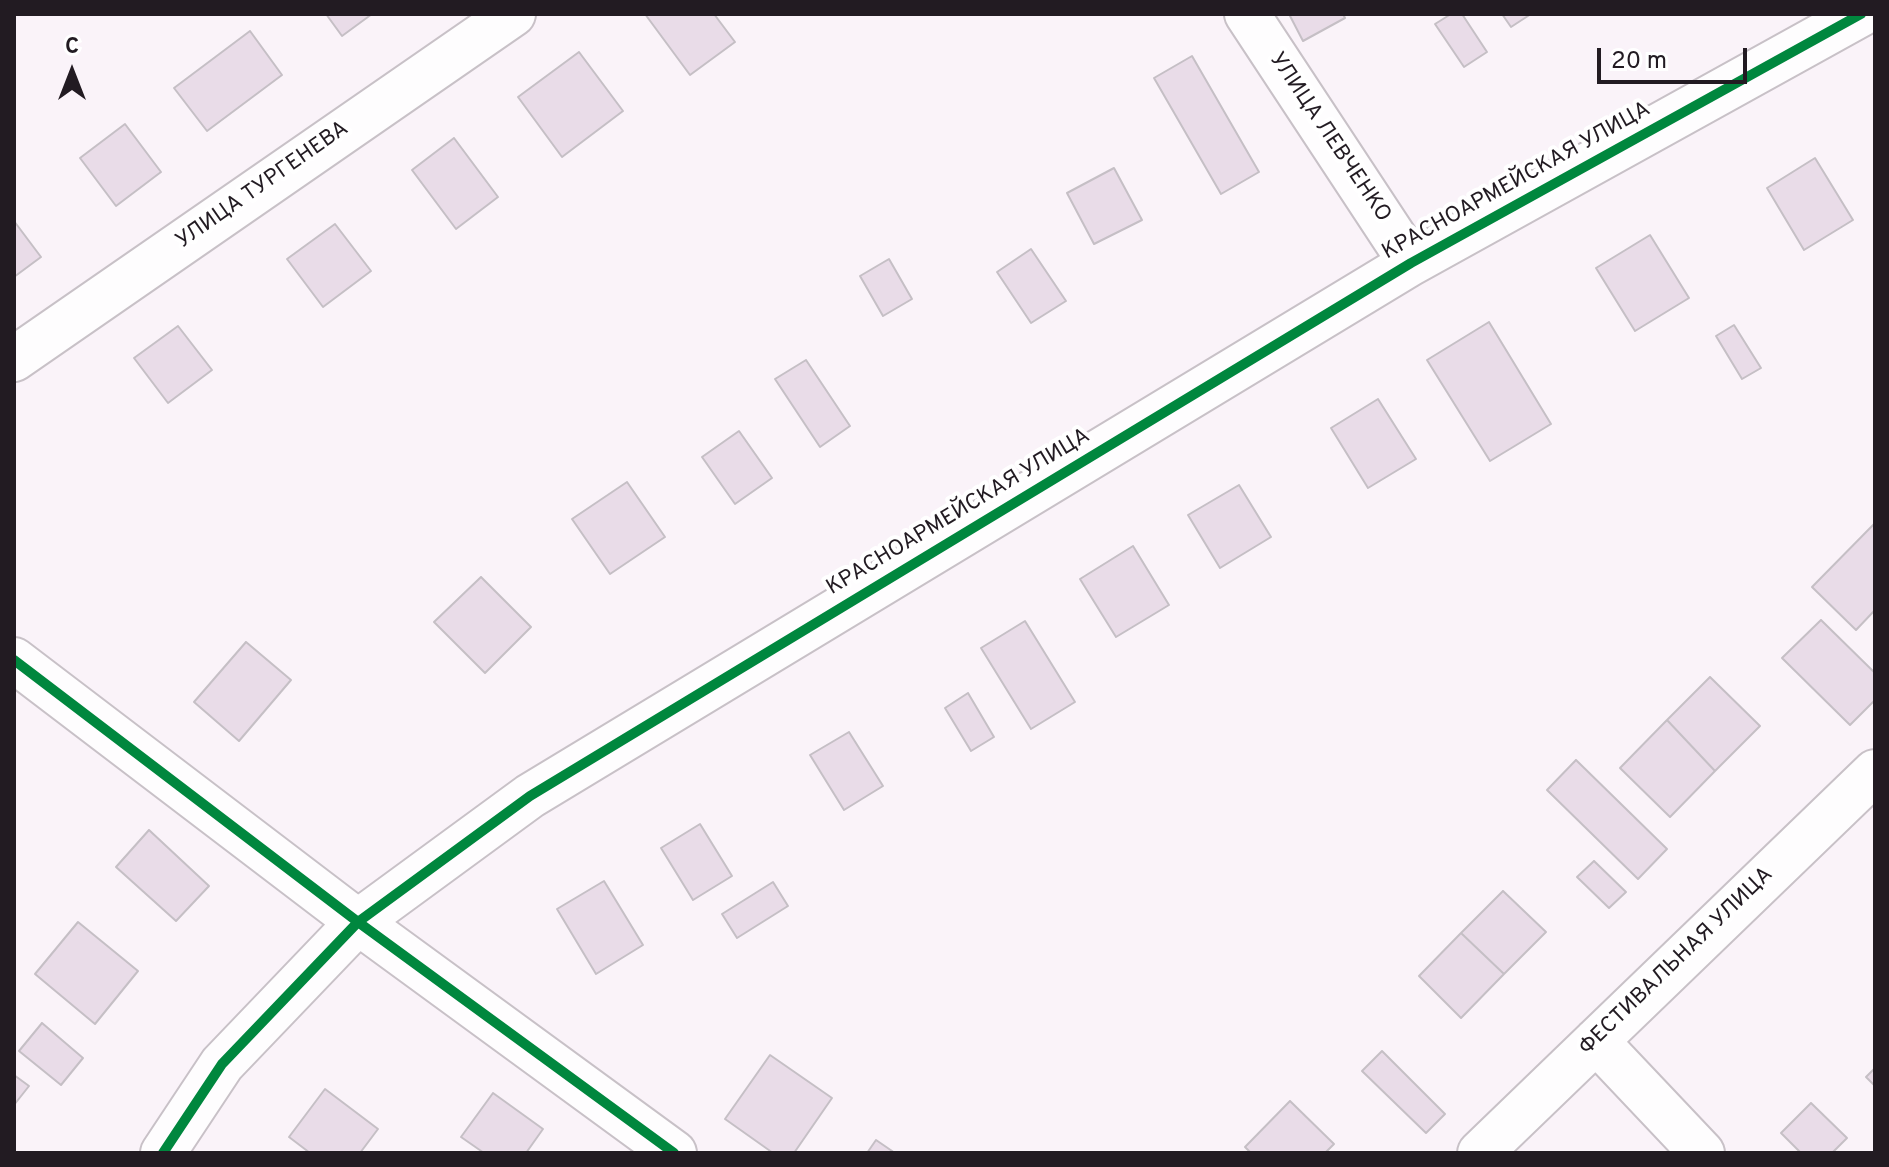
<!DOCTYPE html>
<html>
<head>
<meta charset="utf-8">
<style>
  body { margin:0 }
  #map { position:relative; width:1889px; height:1167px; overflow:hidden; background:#faf3f9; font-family:Overpass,sans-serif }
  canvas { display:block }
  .frame { position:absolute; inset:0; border:16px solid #221b22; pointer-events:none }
  .north { position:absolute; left:32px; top:32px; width:80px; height:80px; -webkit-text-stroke:6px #fff; paint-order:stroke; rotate:0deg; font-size:22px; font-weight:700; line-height:32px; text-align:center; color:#221b22 }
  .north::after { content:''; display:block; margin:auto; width:28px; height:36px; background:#221b22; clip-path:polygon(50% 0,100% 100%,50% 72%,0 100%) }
  .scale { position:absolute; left:1597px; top:48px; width:150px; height:36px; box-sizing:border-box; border:4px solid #221b22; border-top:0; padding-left:10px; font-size:24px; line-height:28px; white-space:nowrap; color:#221b22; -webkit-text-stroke:6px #fff; paint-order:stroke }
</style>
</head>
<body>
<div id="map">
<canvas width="1889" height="1167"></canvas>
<div class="frame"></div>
<div class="north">С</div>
<div class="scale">20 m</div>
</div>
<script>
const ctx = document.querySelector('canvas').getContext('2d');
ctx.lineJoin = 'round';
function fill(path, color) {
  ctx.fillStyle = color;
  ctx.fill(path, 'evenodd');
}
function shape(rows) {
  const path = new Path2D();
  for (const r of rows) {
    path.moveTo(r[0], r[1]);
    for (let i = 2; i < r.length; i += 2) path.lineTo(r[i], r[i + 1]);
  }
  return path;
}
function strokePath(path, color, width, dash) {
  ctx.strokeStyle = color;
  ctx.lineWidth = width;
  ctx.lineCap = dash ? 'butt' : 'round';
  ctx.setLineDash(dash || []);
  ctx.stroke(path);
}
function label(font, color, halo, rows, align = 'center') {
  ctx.font = font + ' Overpass,sans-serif';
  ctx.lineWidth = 8;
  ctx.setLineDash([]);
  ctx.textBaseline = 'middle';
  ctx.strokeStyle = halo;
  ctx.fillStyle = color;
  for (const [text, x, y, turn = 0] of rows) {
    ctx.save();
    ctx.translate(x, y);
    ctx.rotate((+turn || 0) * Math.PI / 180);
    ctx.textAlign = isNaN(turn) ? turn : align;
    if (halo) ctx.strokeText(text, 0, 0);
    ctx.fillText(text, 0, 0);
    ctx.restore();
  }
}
const building = shape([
  [326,14,372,14,342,36,326,14],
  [645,14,714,14,735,42,690,75,645,14],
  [1289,14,1343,14,1345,18,1303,41,1289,14],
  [1451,14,1462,14,1487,52,1464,67,1435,24,1451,14],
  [1502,14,1531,14,1511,27,1502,14],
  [250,31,282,75,207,131,174,88,250,31],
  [579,52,623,111,562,157,518,97,579,52],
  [1192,56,1259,172,1221,194,1154,78,1192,56],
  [125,124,161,172,116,206,80,158,125,124],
  [454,138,498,197,456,229,412,170,454,138],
  [1815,158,1853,220,1804,250,1767,188,1815,158],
  [1114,168,1142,220,1094,244,1067,193,1114,168],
  [14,221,41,257,14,277,14,221],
  [335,224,371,271,323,307,287,259,335,224],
  [1650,235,1689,298,1635,331,1596,268,1650,235],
  [1031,249,1066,301,1031,323,997,272,1031,249],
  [889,259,912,299,883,316,860,276,889,259],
  [1489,322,1551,424,1490,461,1427,360,1489,322],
  [1734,325,1761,368,1742,379,1716,336,1734,325],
  [178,326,212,370,168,403,134,358,178,326],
  [806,360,850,426,820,447,775,379,806,360],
  [1378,399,1416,459,1368,488,1331,428,1378,399],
  [739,431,772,478,735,504,702,457,739,431],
  [627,482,665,537,610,574,572,519,627,482],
  [1239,485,1271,537,1220,568,1188,515,1239,485],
  [1875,523,1875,610,1856,630,1812,587,1875,523],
  [1133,546,1169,605,1116,637,1080,579,1133,546],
  [481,577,531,627,485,673,434,622,481,577],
  [1821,620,1875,673,1875,700,1850,725,1782,658,1821,620],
  [1025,621,1075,702,1031,729,981,648,1025,621],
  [246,642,291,680,239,741,194,702,246,642],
  [1710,677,1760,726,1715,771,1667,720,1710,677],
  [968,693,994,737,971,751,945,708,968,693],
  [1667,720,1715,771,1670,817,1620,768,1667,720],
  [849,732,883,786,844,810,810,755,849,732],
  [1576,760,1667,849,1638,879,1547,790,1576,760],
  [700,824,732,876,693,900,661,848,700,824],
  [149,830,209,886,176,921,116,867,149,830],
  [1594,861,1626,892,1609,908,1577,877,1594,861],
  [604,881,643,945,596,974,557,909,604,881],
  [773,882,788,906,737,938,722,914,773,882],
  [1503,891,1546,932,1504,974,1461,933,1503,891],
  [78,922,138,971,95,1024,35,974,78,922],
  [1461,933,1504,974,1461,1018,1419,976,1461,933],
  [42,1023,83,1058,61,1085,19,1051,42,1023],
  [1382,1051,1445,1114,1426,1133,1362,1071,1382,1051],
  [770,1055,832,1098,794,1153,773,1153,725,1119,770,1055],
  [1875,1068,1875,1086,1866,1077,1875,1068],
  [14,1075,29,1086,14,1105,14,1075],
  [325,1089,378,1129,360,1153,310,1153,289,1137,325,1089],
  [493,1093,543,1129,526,1153,484,1153,461,1137,493,1093],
  [1290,1101,1334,1144,1325,1153,1251,1153,1245,1147,1290,1101],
  [1811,1103,1847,1138,1832,1153,1801,1153,1781,1133,1811,1103],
  [876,1140,895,1153,867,1153,876,1140]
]);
fill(building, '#e9dce8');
strokePath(building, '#c5bfc5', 2);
const street = shape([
  [1247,14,1411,263],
  [14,359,513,14],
  [14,660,358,922,674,1153],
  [1596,1041,1702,1153],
  [163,1153,222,1064,358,922,530,796,1411,263,1861,14],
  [1480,1153,1875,772]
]);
strokePath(street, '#c8c1c7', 48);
strokePath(street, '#fefdfe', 44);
strokePath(shape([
  [14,660,358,922,674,1153],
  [163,1153,222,1064,358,922,530,796,1411,263,1861,14]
]), '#00873e', 10);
label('22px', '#221b22', '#fff', [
  ["УЛИЦА ЛЕВЧЕНКО",1329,138,56],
  ["КРАСНОАРМЕЙСКАЯ УЛИЦА",1517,182,-29],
  ["УЛИЦА ТУРГЕНЕВА",263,186,-35],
  ["КРАСНОАРМЕЙСКАЯ УЛИЦА",959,513,-31],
  ["ФЕСТИВАЛЬНАЯ УЛИЦА",1677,962,-44]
]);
</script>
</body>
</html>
